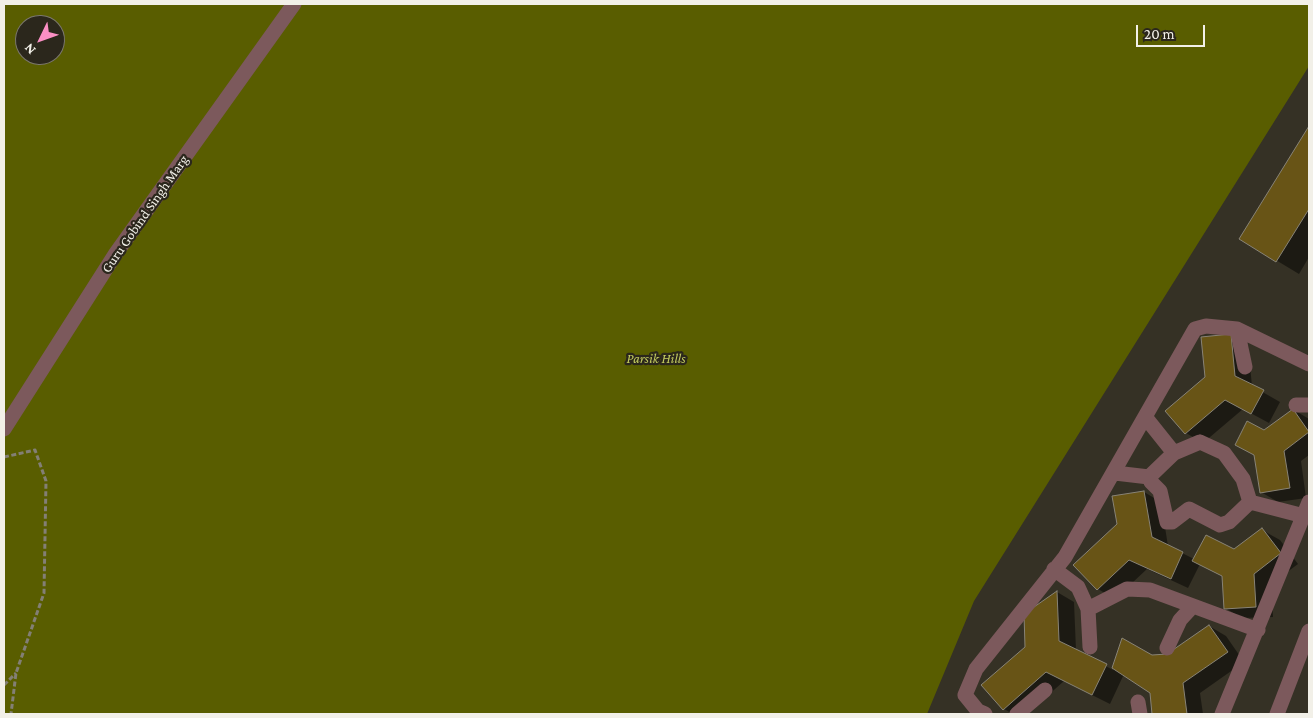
<!DOCTYPE html>
<html>
<head>
<meta charset="utf-8">
<style>
  body { margin:0 }
  #map { position:relative; width:1313px; height:718px; overflow:hidden; background:#353125; font-family:"Crimson Pro",serif }
  canvas { display:block }
  .frame { position:absolute; inset:0; border:5px solid #f2f0e8; pointer-events:none }
  .north { position:absolute; left:15px; top:15px; width:50px; height:50px; box-sizing:border-box; background:#2b271c; border:1px solid #7b776e; border-radius:50%; rotate:228deg; font-size:14px; font-weight:700; line-height:20px; text-align:center; color:#f2f0e8 }
  .north::after { content:''; display:block; margin:auto; width:18px; height:22px; background:#fb8fc4; clip-path:polygon(50% 0,100% 100%,50% 72%,0 100%) }
  .scale { position:absolute; left:1136px; top:25px; width:69px; height:22px; box-sizing:border-box; border:2px solid #f2f0e8; border-top:0; padding-left:6px; font-size:15px; line-height:18px; white-space:nowrap; color:#f2f0e8; -webkit-text-stroke:4px #2b271c; paint-order:stroke }
</style>
</head>
<body>
<div id="map">
<canvas width="1313" height="718"></canvas>
<div class="frame"></div>
<div class="north">N</div>
<div class="scale">20 m</div>
</div>
<script>
const ctx = document.querySelector('canvas').getContext('2d');
ctx.lineJoin = 'round';
function fill(path, color) {
  ctx.fillStyle = color;
  ctx.fill(path, 'evenodd');
}
function shape(rows) {
  const path = new Path2D();
  for (const r of rows) {
    path.moveTo(r[0], r[1]);
    for (let i = 2; i < r.length; i += 2) path.lineTo(r[i], r[i + 1]);
  }
  return path;
}
function strokePath(path, color, width, dash) {
  ctx.strokeStyle = color;
  ctx.lineWidth = width;
  ctx.lineCap = dash ? 'butt' : 'round';
  ctx.setLineDash(dash || []);
  ctx.stroke(path);
}
function label(font, color, halo, rows, align = 'center') {
  ctx.font = font + ' "Crimson Pro",serif';
  ctx.lineWidth = 4.5;
  ctx.setLineDash([]);
  ctx.textBaseline = 'middle';
  ctx.strokeStyle = halo;
  ctx.fillStyle = color;
  for (const [text, x, y, turn = 0] of rows) {
    ctx.save();
    ctx.translate(x, y);
    ctx.rotate((+turn || 0) * Math.PI / 180);
    ctx.textAlign = isNaN(turn) ? turn : align;
    if (halo) ctx.strokeText(text, 0, 0);
    ctx.fillText(text, 0, 0);
    ctx.restore();
  }
}
fill(shape([
  [4,4,1309,4,1309,66,974,601,927,714,4,714],
  [25,25,55,25,55,55,25,55]
]), '#595d00');
fill(shape([
  [1309,129,1309,257,1299,274,1241,239],
  [1230,335,1248,345,1252,386,1280,402,1269,423,1243,409,1203,443,1186,433,1167,411,1206,377],
  [1294,410,1309,419,1309,455,1301,461,1306,498,1278,502,1261,492,1264,432],
  [1144,492,1161,502,1168,546,1194,559,1234,551,1262,530,1280,540,1298,564,1271,584,1273,617,1242,618,1225,608,1223,576,1200,564,1188,588,1147,569,1115,599,1098,589,1119,525],
  [1057,592,1074,602,1076,650,1113,670,1122,639,1152,656,1168,655,1209,626,1226,636,1244,662,1200,693,1203,714,1153,714,1151,692,1124,674,1110,704,1064,681,1027,714,1013,714,1004,709,983,686,1026,647,1025,614]
]), '#0007');
const building = shape([
  [1309,126,1309,209,1276,262,1239,239,1309,126],
  [1231,334,1235,376,1264,390,1251,414,1225,400,1185,434,1165,411,1205,377,1201,337,1231,334],
  [1293,409,1309,432,1284,451,1290,488,1260,493,1254,455,1235,445,1247,421,1264,430,1293,409],
  [1144,491,1152,537,1183,552,1171,579,1129,560,1097,590,1073,565,1117,524,1112,496,1144,491],
  [1262,528,1281,553,1254,574,1256,607,1224,609,1222,576,1192,561,1206,535,1234,549,1262,528],
  [1057,591,1059,641,1107,664,1092,695,1046,672,1003,710,981,685,1025,647,1024,614,1057,591],
  [1209,625,1228,652,1183,683,1187,714,1152,714,1150,693,1112,668,1122,638,1152,655,1167,654,1209,625]
]);
fill(building, '#685416');
strokePath(building, '#888376', 1);
strokePath(shape([
  [4,457,35,450,46,481,44,593,16,673,11,714],
  [4,685,16,673]
]), '#837f75', 3, [5, 2.5]);
strokePath(shape([
  [1237,329,1245,367],
  [1296,405,1309,405],
  [1146,418,1174,453],
  [4,429,116,253,294,4],
  [1200,442,1224,453,1243,479,1250,502,1229,522,1220,525,1189,509,1172,522,1167,522,1160,491,1151,482,1149,477,1174,453,1200,442],
  [1115,473,1149,477],
  [1250,502,1304,516],
  [1054,569,1078,587,1088,609,1090,647],
  [1088,609,1127,589,1150,590,1258,630],
  [1167,648,1180,620,1192,607],
  [1138,702,1140,714],
  [985,714,978,711,965,695,976,669,1065,557,1195,329,1206,326,1237,329,1309,364],
  [1017,714,1045,690],
  [1222,714,1309,502],
  [1277,714,1309,631]
]), '#7c595c', 15);
label('14px', '#f2f0e8', '#2b271c', [
  ["Guru Gobind Singh Marg",145,214,-55]
]);
label('italic 14px', '#c3cb5f', '#2b271c', [
  ["Parsik Hills",656,359]
]);
</script>
</body>
</html>
